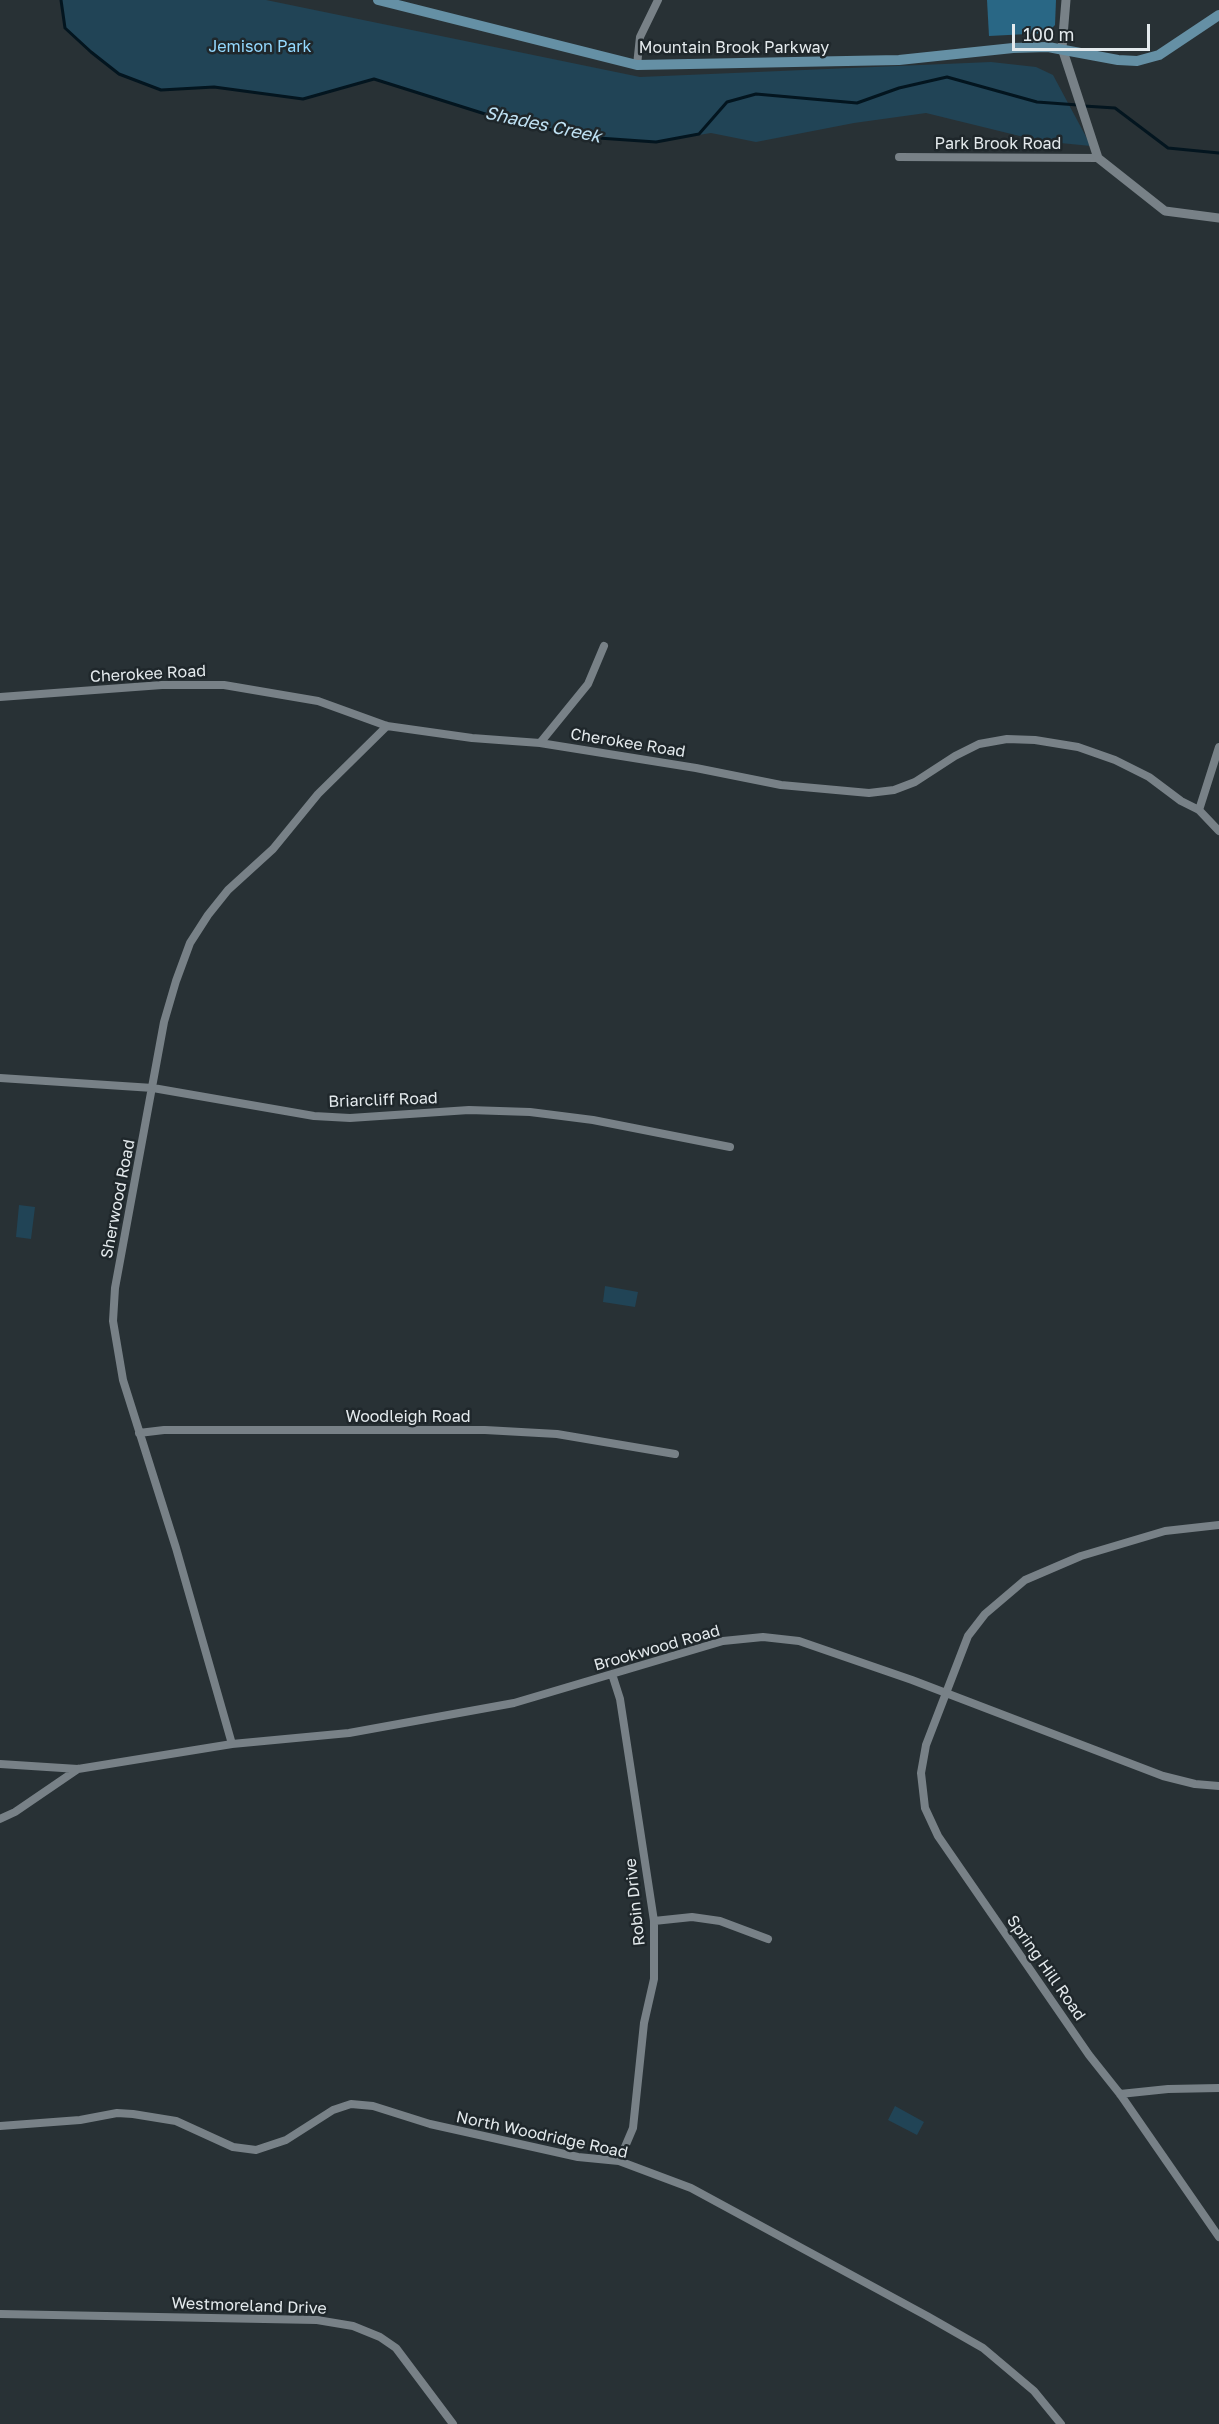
<!DOCTYPE html>
<html>
<head>
<meta charset="utf-8">
<style>
  body { margin:0 }
  #map { position:relative; width:1219px; height:2424px; overflow:hidden; background:#283135; font-family:"Golos Text",sans-serif }
  canvas { display:block }
  .scale { position:absolute; left:1012px; top:24px; width:138px; height:27px; box-sizing:border-box; border:3px solid #e4eaed; border-top:0; padding-left:8px; font-size:18px; line-height:21px; white-space:nowrap; color:#e4eaed; -webkit-text-stroke:4px #1f272b; paint-order:stroke }
</style>
</head>
<body>
<div id="map">
<canvas width="1219" height="2424"></canvas>
<div class="scale">100 m</div>
</div>
<script>
const ctx = document.querySelector('canvas').getContext('2d');
ctx.lineJoin = 'round';
function fill(path, color) {
  ctx.fillStyle = color;
  ctx.fill(path, 'evenodd');
}
function shape(rows) {
  const path = new Path2D();
  for (const r of rows) {
    path.moveTo(r[0], r[1]);
    for (let i = 2; i < r.length; i += 2) path.lineTo(r[i], r[i + 1]);
  }
  return path;
}
function strokePath(path, color, width, dash) {
  ctx.strokeStyle = color;
  ctx.lineWidth = width;
  ctx.lineCap = dash ? 'butt' : 'round';
  ctx.setLineDash(dash || []);
  ctx.stroke(path);
}
function label(font, color, halo, rows, align = 'center') {
  ctx.font = font + ' "Golos Text",sans-serif';
  ctx.lineWidth = 5;
  ctx.setLineDash([]);
  ctx.textBaseline = 'middle';
  ctx.strokeStyle = halo;
  ctx.fillStyle = color;
  for (const [text, x, y, turn = 0] of rows) {
    ctx.save();
    ctx.translate(x, y);
    ctx.rotate((+turn || 0) * Math.PI / 180);
    ctx.textAlign = isNaN(turn) ? turn : align;
    if (halo) ctx.strokeText(text, 0, 0);
    ctx.fillText(text, 0, 0);
    ctx.restore();
  }
}
fill(shape([
  [61,0,266,0,640,77,991,62,1036,67,1053,75,1091,146,1040,141,926,113,854,123,756,142,711,133,655,142,584,137,501,119,374,79,303,99,214,87,161,90,119,74,65,28],
  [19,1205,35,1207,31,1239,16,1237],
  [605,1286,638,1292,635,1307,603,1302],
  [895,2106,924,2122,917,2135,888,2120]
]), '#214456');
fill(shape([
  [987,0,1056,0,1055,25,1047,33,989,36]
]), '#296785');
strokePath(shape([
  [61,0,65,28,91,52,119,74,161,90,214,87,303,99,374,79,501,119,584,137,656,142,699,134,727,102,756,94,857,103,899,88,947,77,1037,102,1078,105],
  [1084,106,1115,108,1168,148,1219,153]
]), '#03151f', 3);
strokePath(shape([
  [637,65,640,37,658,0],
  [899,157,1098,158],
  [0,697,162,685,224,685,318,701,387,726,472,738,540,743,696,768,781,785,869,793,894,790,915,782,955,756,979,744,1007,739,1035,740,1078,747,1115,760,1149,777,1181,801,1199,810,1219,831],
  [540,743,588,684,604,646],
  [1199,810,1219,747],
  [0,1078,153,1088,314,1116,350,1118,469,1110,530,1112,593,1120,730,1147],
  [139,1433,164,1430,485,1430,557,1434,675,1454],
  [1219,1525,1165,1531,1081,1556,1025,1580,985,1614,968,1636,926,1745,921,1773,925,1808,938,1836,1089,2055,1120,2094,1219,2237],
  [612,1674,620,1699,654,1921,654,1979,644,2023,633,2128,619,2161],
  [232,1744,176,1548,123,1380,113,1321,115,1288,164,1022,176,981,190,943,208,915,228,890,273,849,318,794,387,726],
  [0,1764,78,1769,232,1744,349,1733,514,1703,723,1641,763,1637,799,1641,912,1680,1163,1776,1195,1784,1219,1786],
  [0,1819,15,1812,78,1769],
  [654,1921,692,1917,720,1921,768,1939],
  [1120,2094,1168,2089,1219,2088],
  [0,2126,80,2120,117,2113,133,2114,176,2121,233,2147,256,2150,286,2140,333,2110,351,2104,373,2106,430,2124,578,2157,619,2161,691,2188,927,2316,983,2348,1034,2391,1061,2424],
  [0,2314,317,2320,353,2326,380,2337,396,2348,453,2424]
]), '#788187', 8);
strokePath(shape([
  [1066,0,1062,48,1098,158,1165,211,1219,218]
]), '#788187', 9);
strokePath(shape([
  [378,0,637,65,899,60,1013,48,1048,47,1118,60,1137,61,1159,55,1219,15]
]), '#6590a5', 10);
label('16px', '#94d9ff', '#1f272b', [
  ["Jemison Park",260,47]
]);
label('16px', '#e4eaed', '#1f272b', [
  ["Mountain Brook Parkway",734,48],
  ["Park Brook Road",998,144],
  ["Cherokee Road",148,674,-3],
  ["Cherokee Road",628,743,9],
  ["Briarcliff Road",383,1100,-2],
  ["Sherwood Road",118,1199,-79],
  ["Woodleigh Road",408,1417],
  ["Brookwood Road",657,1648,-16],
  ["Robin Drive",635,1902,-96],
  ["Spring Hill Road",1046,1968,55],
  ["North Woodridge Road",542,2135,12],
  ["Westmoreland Drive",249,2306,2]
]);
label('italic 18px', '#bfe1f3', '#1f272b', [
  ["Shades Creek",543,125,12]
]);
</script>
</body>
</html>
